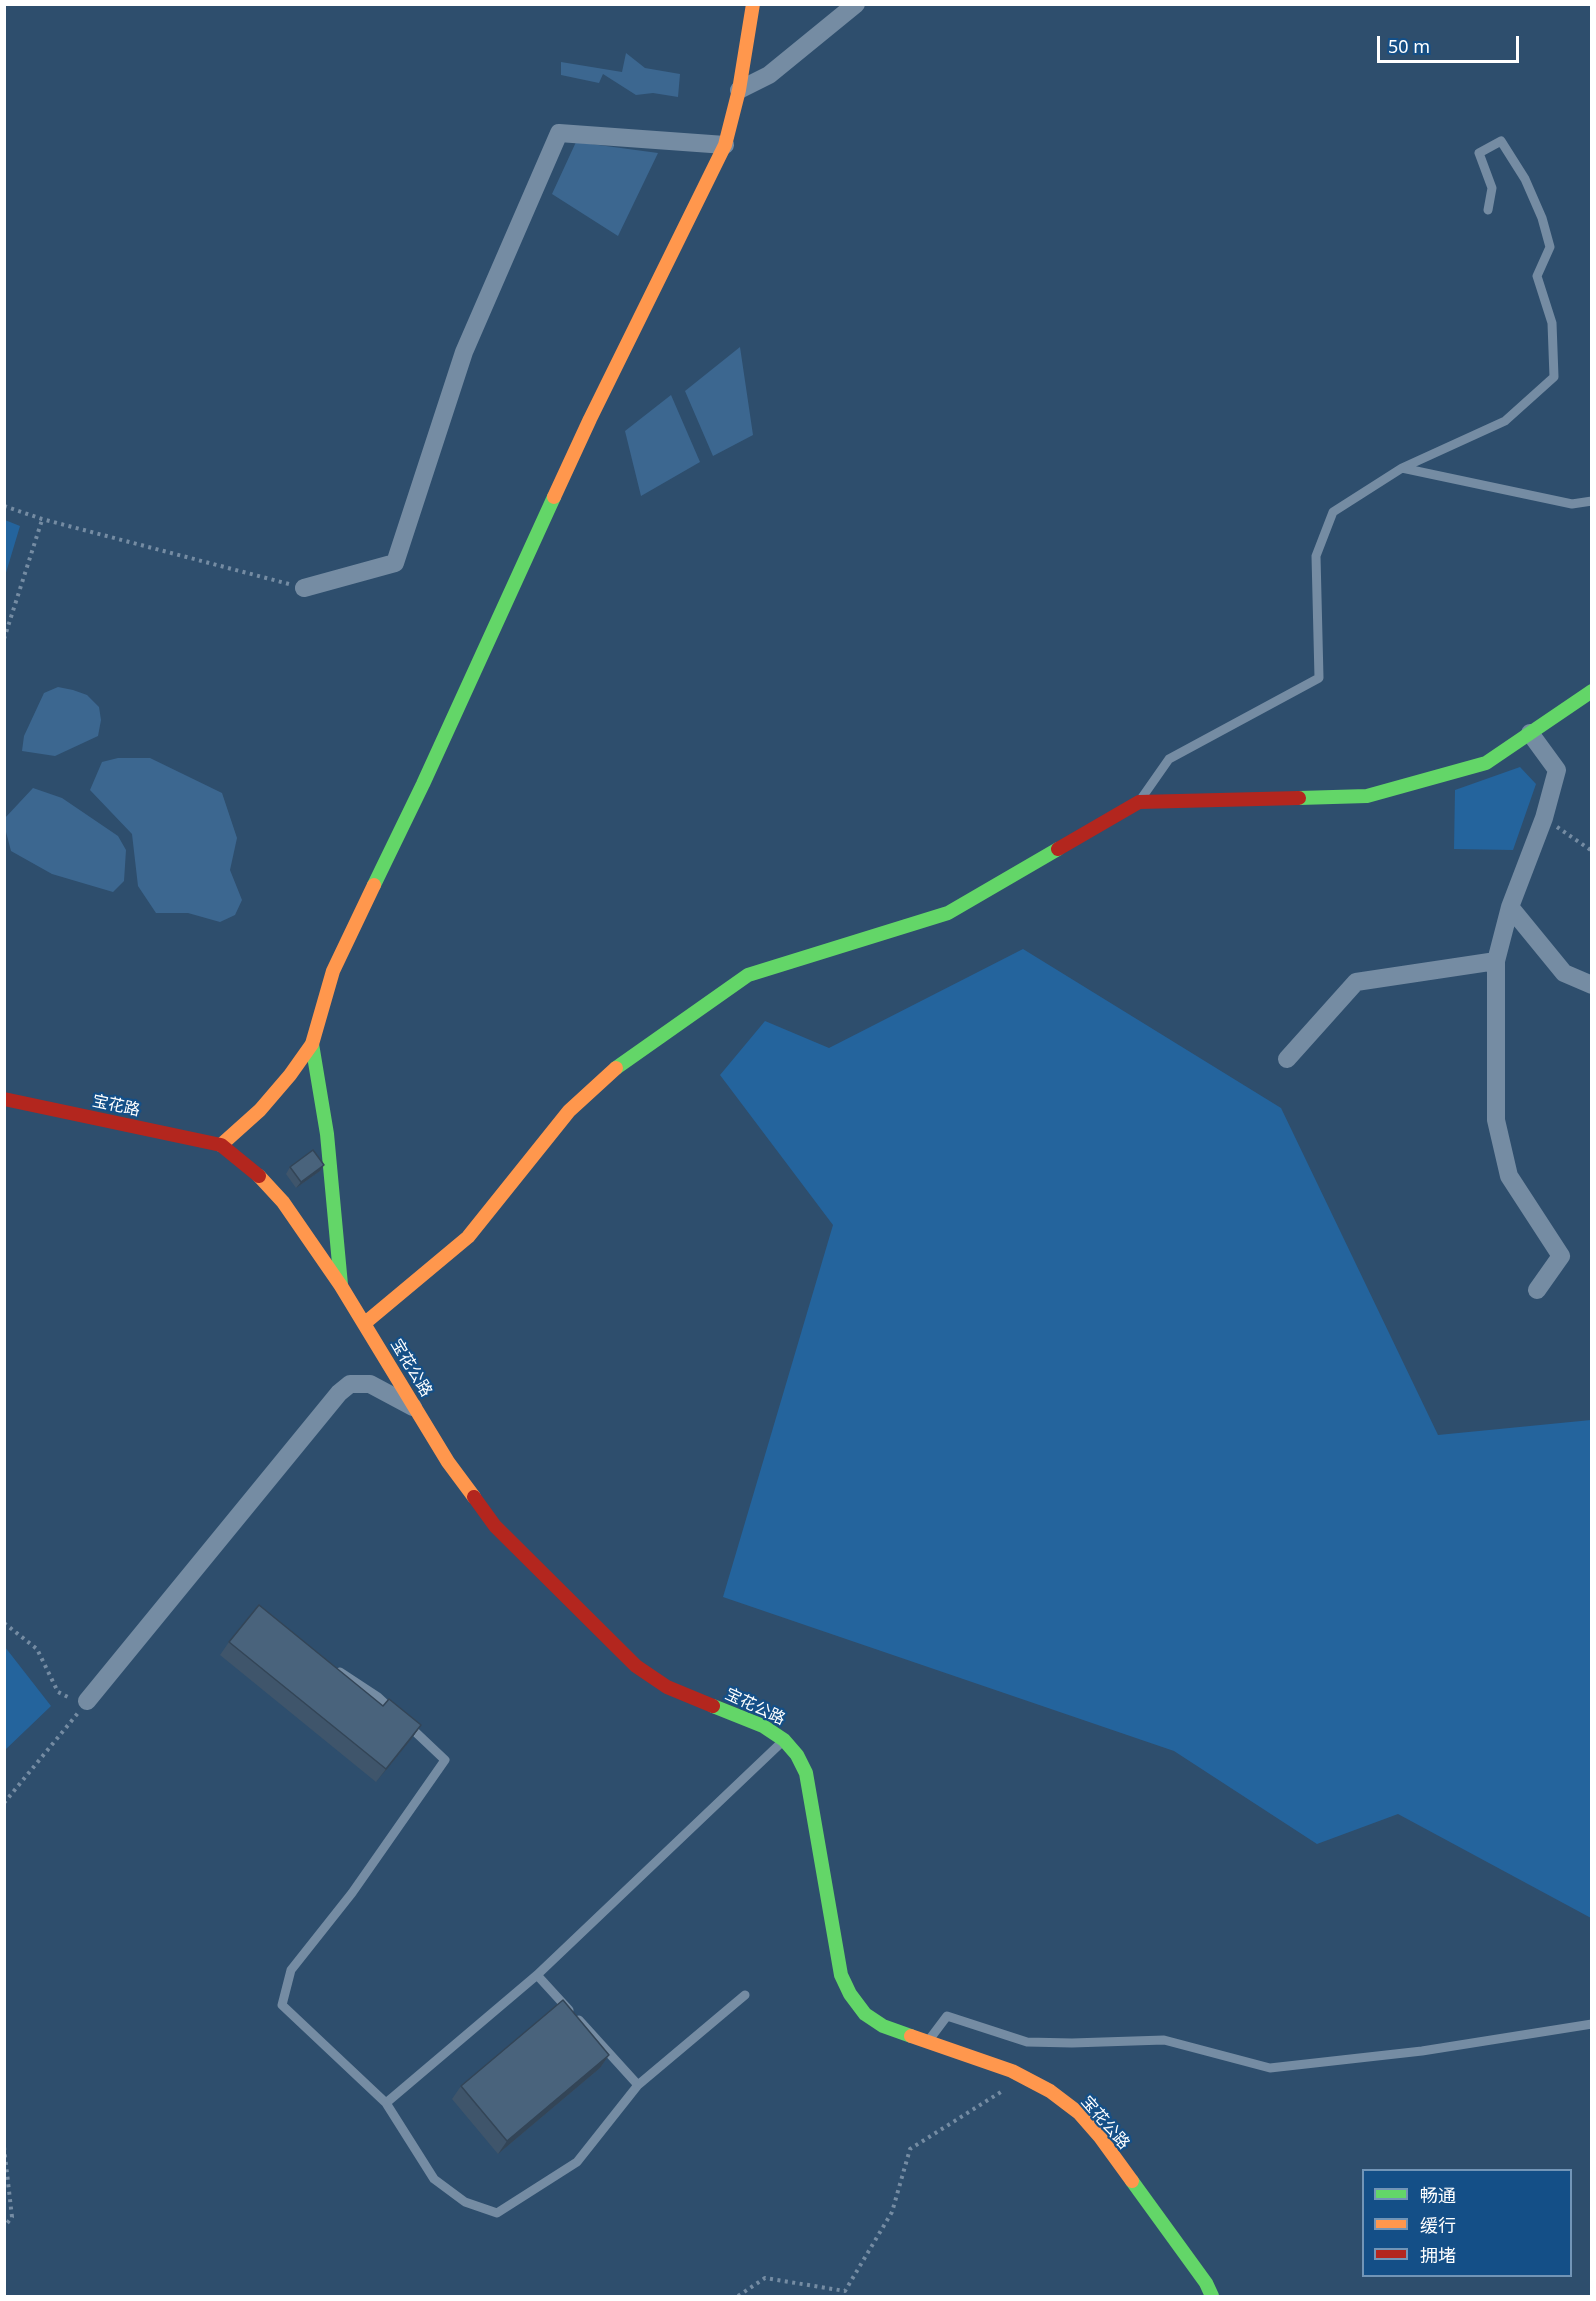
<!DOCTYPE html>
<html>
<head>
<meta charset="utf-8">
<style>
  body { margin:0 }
  #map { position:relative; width:1596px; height:2301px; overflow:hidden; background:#2e4e6d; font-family:"Noto Sans","Noto Sans SC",sans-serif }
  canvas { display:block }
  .frame { position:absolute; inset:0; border:6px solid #fff; pointer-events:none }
  .legend { position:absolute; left:1362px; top:2169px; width:210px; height:108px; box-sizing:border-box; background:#144f87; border:2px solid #7295b7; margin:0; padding:8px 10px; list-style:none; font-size:18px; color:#fff }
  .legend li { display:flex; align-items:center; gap:12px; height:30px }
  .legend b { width:30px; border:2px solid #7295b7 }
  .scale { position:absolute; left:1377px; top:36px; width:142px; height:27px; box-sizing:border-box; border:3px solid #fff; border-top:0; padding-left:8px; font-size:18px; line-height:21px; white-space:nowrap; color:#fff; -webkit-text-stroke:4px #144f87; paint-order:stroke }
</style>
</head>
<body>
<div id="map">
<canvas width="1596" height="2301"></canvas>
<div class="frame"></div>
<ul class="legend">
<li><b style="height:8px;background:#63d668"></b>畅通</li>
<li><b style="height:8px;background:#ff974d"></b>缓行</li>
<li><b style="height:8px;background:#b3261e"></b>拥堵</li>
</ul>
<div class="scale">50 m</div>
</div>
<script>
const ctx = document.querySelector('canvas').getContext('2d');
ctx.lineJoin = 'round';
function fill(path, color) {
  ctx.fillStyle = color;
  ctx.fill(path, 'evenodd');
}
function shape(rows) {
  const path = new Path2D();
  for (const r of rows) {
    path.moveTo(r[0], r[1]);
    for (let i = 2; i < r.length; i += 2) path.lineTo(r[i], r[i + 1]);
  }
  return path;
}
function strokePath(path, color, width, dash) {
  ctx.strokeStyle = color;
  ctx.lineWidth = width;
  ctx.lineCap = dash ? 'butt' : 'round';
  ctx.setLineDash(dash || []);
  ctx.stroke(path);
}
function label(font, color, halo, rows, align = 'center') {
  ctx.font = font + ' "Noto Sans","Noto Sans SC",sans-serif';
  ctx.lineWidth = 4.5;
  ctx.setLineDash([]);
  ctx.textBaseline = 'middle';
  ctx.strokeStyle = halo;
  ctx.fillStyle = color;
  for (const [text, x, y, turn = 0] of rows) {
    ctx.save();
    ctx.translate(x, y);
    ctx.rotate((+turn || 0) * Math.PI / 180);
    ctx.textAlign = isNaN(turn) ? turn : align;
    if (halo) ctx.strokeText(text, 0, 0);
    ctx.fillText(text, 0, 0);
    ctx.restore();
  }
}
fill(shape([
  [5,520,20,526,5,576,4,520],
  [1520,767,1536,784,1513,850,1454,849,1455,790],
  [1023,949,1281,1108,1438,1435,1591,1420,1591,1918,1398,1814,1317,1844,1174,1751,723,1597,833,1225,720,1075,765,1021,829,1048],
  [5,1647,51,1706,5,1750]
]), '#24649d');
fill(shape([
  [626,53,645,68,680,74,678,97,653,93,636,95,603,74,599,83,561,75,561,62,622,72],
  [576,142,658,153,618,236,552,194],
  [740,347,753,435,713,456,685,391],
  [671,395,700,462,641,496,625,431],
  [58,687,73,690,87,695,99,707,101,720,98,736,55,756,22,751,24,736,44,693],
  [118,758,150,758,222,793,237,838,230,870,242,900,235,915,220,922,188,913,156,913,138,886,132,834,90,790,102,762],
  [33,788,62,798,118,836,126,850,124,881,113,892,52,874,11,851,5,828,5,818]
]), '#3c6790');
strokePath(shape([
  [4,506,42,519,289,584],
  [4,639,42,520],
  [1557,827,1592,851],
  [4,1623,37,1649,58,1692,70,1698],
  [4,1803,78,1713],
  [4,2147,12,2217,4,2227],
  [738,2296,765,2278,845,2291,892,2212,910,2149,1004,2090]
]), '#758ca3', 4, [3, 4.5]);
strokePath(shape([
  [1402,468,1505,421,1554,377,1552,323,1537,276,1550,247,1542,218,1525,179,1501,141,1479,153,1492,188,1488,210],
  [1141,799,1169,759,1319,678,1316,556,1333,512,1402,468,1572,504,1592,501],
  [340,1672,378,1697,394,1712],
  [408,1725,445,1760,352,1893,291,1970,282,2005,386,2103,434,2179,465,2202,497,2213,577,2162,638,2085,745,1995],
  [537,1975,569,2010],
  [579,2020,638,2085],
  [929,2040,947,2016,1027,2042,1072,2043,1164,2040,1270,2068,1422,2051,1592,2024],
  [386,2103,537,1975,783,1741]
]), '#758ca3', 9);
strokePath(shape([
  [739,90,769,75,856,4],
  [304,588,395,563,464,352,559,133,725,145],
  [1530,733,1557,770,1544,818,1510,907,1564,973,1592,985],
  [1496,961,1496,1120,1509,1176,1561,1256,1537,1290],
  [1287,1059,1356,982,1496,961,1510,907],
  [87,1701,339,1393,350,1384,370,1384,413,1407]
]), '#758ca3', 18);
strokePath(shape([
  [1299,798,1367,796,1486,763,1592,691],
  [374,885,423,784,554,497],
  [312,1044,327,1134,341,1285],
  [616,1068,748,975,948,913,1058,849],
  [713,1706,763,1726,784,1740,797,1755,806,1773,841,1975,850,1994,865,2014,883,2026,911,2036],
  [1132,2181,1206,2283,1212,2296]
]), '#63d668', 14);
strokePath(shape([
  [554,497,590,419,725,145,739,90,753,4],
  [221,1145,260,1110,290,1075,312,1044,333,971,374,885],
  [259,1176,283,1202,341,1286,448,1462,474,1497],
  [365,1323,468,1237,569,1111,616,1068],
  [911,2036,1012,2071,1050,2091,1079,2113,1100,2137,1132,2181]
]), '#ff974d', 14);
strokePath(shape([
  [1058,849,1139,802,1299,798],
  [4,1099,221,1145,259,1176],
  [474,1497,495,1526,636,1666,667,1687,713,1706]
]), '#b3261e', 14);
fill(shape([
  [324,1165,320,1171,296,1188,286,1174,290,1167],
  [229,1642,421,1725,412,1738,376,1782,220,1655],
  [609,2055,600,2068,498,2154,452,2099,461,2086]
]), '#3f556b');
fill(shape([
  [324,1165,320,1171,296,1188,301,1182],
  [421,1725,412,1738,376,1782,386,1769],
  [609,2055,600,2068,498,2154,507,2141]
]), '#334557');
const building = shape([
  [313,1150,324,1165,301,1182,290,1167,313,1150],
  [259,1605,383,1706,389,1699,421,1725,386,1769,229,1642,259,1605],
  [563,2000,609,2055,507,2141,461,2086,563,2000]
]);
fill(building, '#49637c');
strokePath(building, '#334557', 1.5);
label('16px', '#fff', '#144f87', [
  ["宝花路",116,1106,12],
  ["宝花公路",411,1368,59],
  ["宝花公路",755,1707,25],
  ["宝花公路",1105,2123,49]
]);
</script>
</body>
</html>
